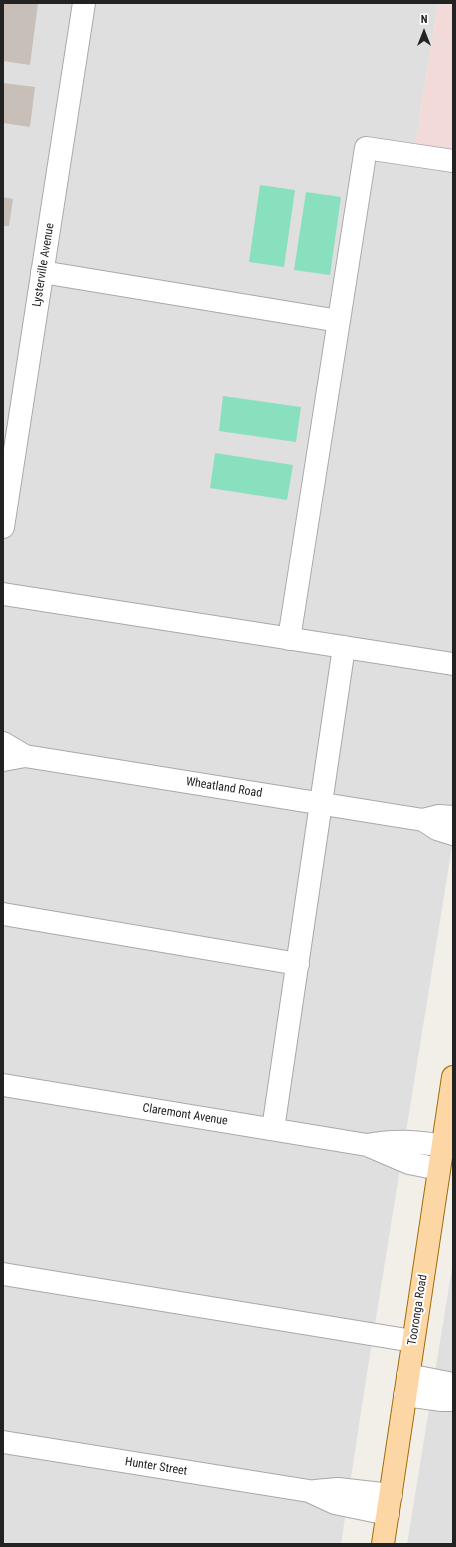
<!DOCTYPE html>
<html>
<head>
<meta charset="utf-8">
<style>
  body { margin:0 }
  #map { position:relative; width:456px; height:1547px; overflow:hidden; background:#f2efe9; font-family:"Roboto Condensed",sans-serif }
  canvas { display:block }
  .frame { position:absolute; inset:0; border:4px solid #222; pointer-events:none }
  .north { position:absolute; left:404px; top:12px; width:40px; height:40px; -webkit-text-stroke:3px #fff; paint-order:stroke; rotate:0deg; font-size:11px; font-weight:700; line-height:16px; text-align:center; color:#222 }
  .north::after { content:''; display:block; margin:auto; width:14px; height:18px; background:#222; clip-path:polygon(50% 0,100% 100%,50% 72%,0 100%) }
</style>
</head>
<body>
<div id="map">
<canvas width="456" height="1547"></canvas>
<div class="frame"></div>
<div class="north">N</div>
</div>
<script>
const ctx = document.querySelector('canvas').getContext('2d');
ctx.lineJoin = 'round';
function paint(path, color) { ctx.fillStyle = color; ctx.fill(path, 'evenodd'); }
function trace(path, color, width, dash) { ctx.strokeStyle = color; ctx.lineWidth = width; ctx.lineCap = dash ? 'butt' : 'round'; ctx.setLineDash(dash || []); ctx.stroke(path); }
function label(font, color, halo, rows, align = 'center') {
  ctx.font = font + ' "Roboto Condensed",sans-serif'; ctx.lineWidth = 4; ctx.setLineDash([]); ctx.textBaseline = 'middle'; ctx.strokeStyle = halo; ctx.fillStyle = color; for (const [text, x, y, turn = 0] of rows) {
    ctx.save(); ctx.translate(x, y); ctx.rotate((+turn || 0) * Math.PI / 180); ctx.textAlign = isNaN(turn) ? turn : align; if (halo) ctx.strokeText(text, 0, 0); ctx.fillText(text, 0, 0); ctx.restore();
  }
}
paint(new Path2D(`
  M3,3H438L414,151L453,157V840L362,1405L341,1544H3Z
  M453,1262V1544H407Z`), '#e0dfdf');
paint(new Path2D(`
  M438,3H453V157L414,151Z`), '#f2dad9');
paint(new Path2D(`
  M260,185L295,190L284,267L249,262Z
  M306,192L341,197L330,275L294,270Z
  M223,396L301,407L296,442L219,431Z
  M215,453L293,465L287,500L210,488Z`), '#88e0be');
paint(new Path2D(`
  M3,3H38L30,65L3,61Z
  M3,83L35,87L30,127L3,123Z
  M3,197L13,199L9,226H3Z`), '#c7bfb8');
const minor = new Path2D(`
  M42,272L339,321
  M3,527L84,3
  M3,594L453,664
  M289,639L366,148L453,161
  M3,743L25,756
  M3,760L25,756L423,820L439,816L453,817
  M423,820L437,829L453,834
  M3,914L298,964
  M3,1085L367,1145L409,1163L439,1169
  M273,1129L344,647
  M367,1145C395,1140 415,1141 443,1146
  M3,1274L413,1341
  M408,1375L453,1384
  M405,1395L442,1400H453
  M3,1442L309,1491L335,1503L388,1514
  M315,1491L338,1489L391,1495`);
const major = new Path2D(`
  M383,1544L453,1077`);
trace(minor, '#a9a9a9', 24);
trace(major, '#a06b00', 24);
trace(minor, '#fff', 22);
trace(major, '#fcd6a4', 22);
label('12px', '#222', '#fff', [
  ["Lysterville Avenue",44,265,-81],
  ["Wheatland Road",224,788,9],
  ["Claremont Avenue",185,1115,9],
  ["Tooronga Road",418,1310,-81],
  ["Hunter Street",156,1467,9]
]);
</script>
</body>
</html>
